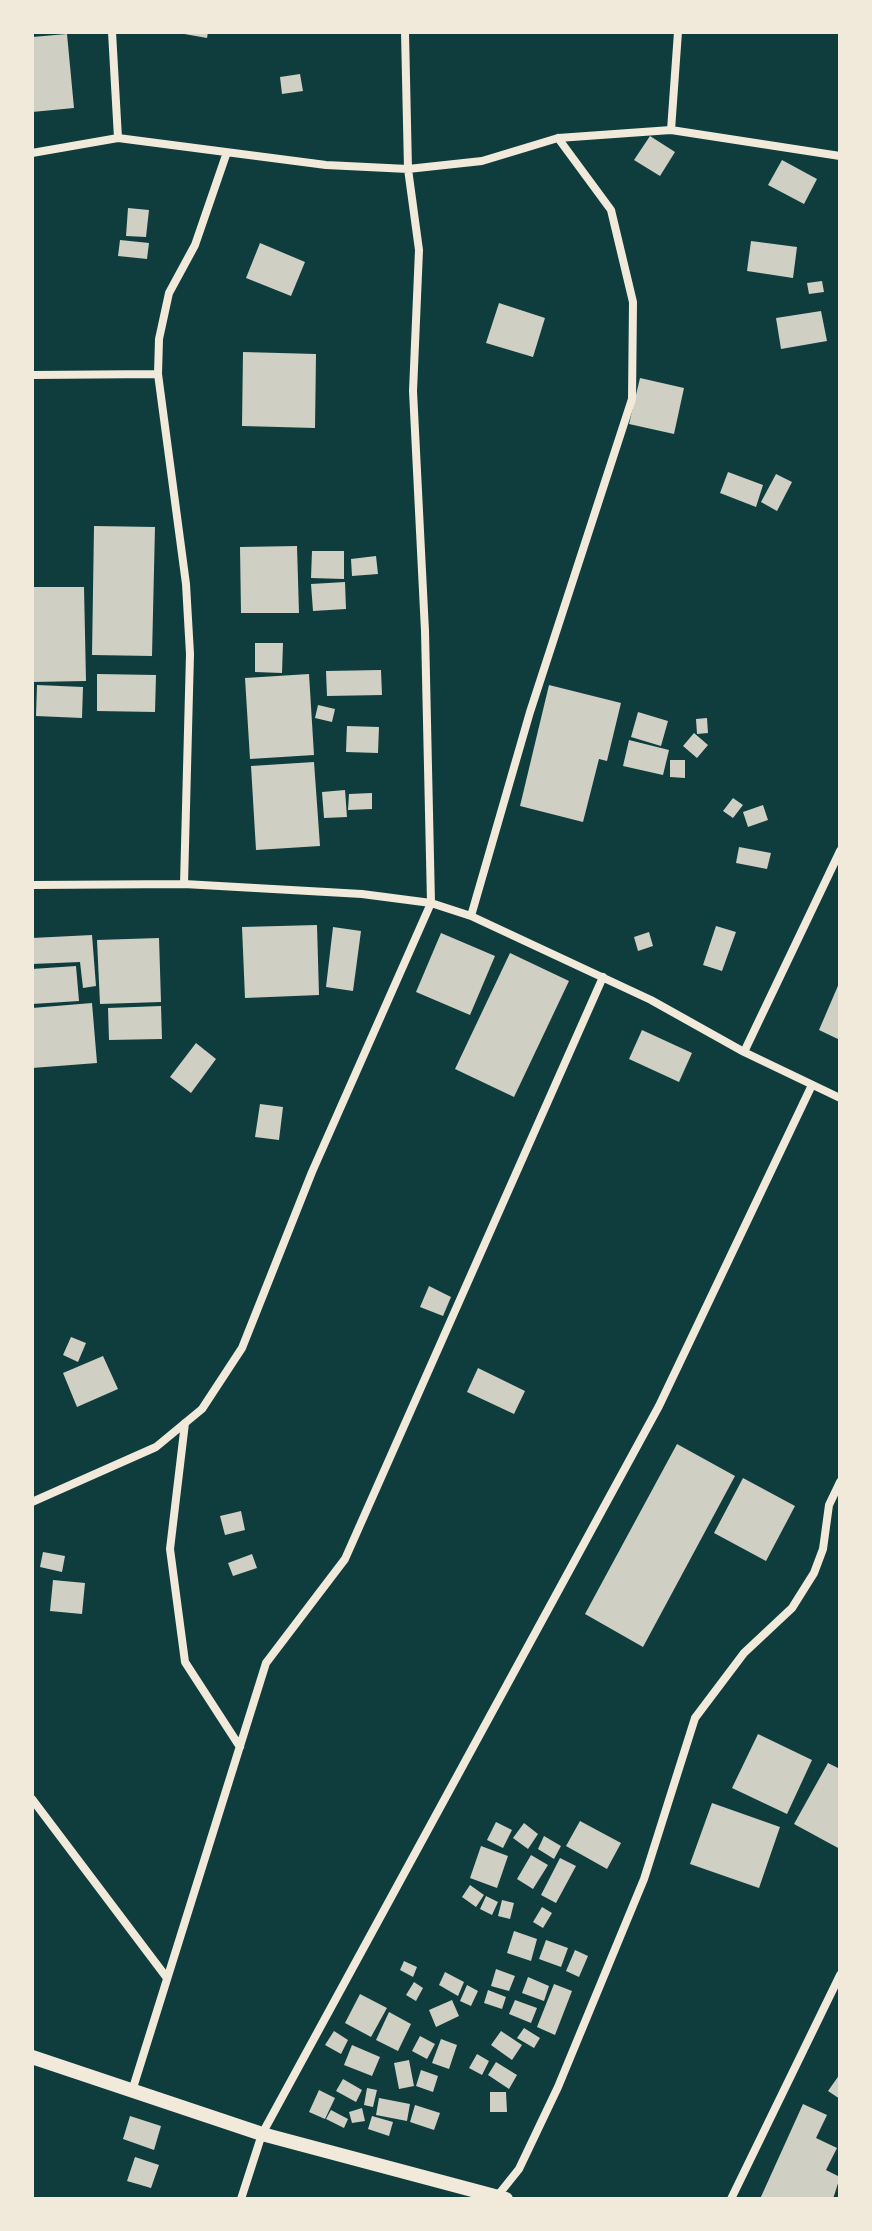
<!DOCTYPE html>
<html>
<head>
<meta charset="utf-8">
<style>
  body { margin:0 }
  #map { position:relative; width:872px; height:2231px; overflow:hidden; background:#0f3d3e; font-family:"Golos Text",sans-serif }
  canvas { display:block }
  .frame { position:absolute; inset:0; border:34px solid #f1e9da; pointer-events:none }
</style>
</head>
<body>
<div id="map">
<canvas width="872" height="2231"></canvas>
<div class="frame"></div>
</div>
<script>
const ctx = document.querySelector('canvas').getContext('2d');
ctx.lineJoin = 'round';
function paint(path, color) { ctx.fillStyle = color; ctx.fill(path, 'evenodd'); }
function trace(path, color, width, dash) { ctx.strokeStyle = color; ctx.lineWidth = width; ctx.lineCap = dash ? 'butt' : 'round'; ctx.setLineDash(dash || []); ctx.stroke(path); }
paint(new Path2D(`
  M173,32H208L207,38Z
  M67,34L74,108L32,112V37Z
  M300,74L303,91L282,94L280,77Z
  M650,136L675,152L660,176L634,160Z
  M782,160L817,179L804,204L768,185Z
  M128,208L149,210L146,237L126,236Z
  M120,240L149,243L147,259L118,256Z
  M751,241L797,247L793,278L747,271Z
  M260,243L305,262L291,296L246,278Z
  M822,281L824,292L809,294L807,283Z
  M499,303L545,318L533,357L486,343Z
  M821,311L827,341L781,349L776,318Z
  M243,352L316,354L315,428L242,426Z
  M640,378L684,388L674,434L629,424Z
  M728,472L763,485L756,507L720,493Z
  M776,474L792,482L777,511L761,502Z
  M94,526L155,527L152,656L92,655Z
  M297,546L299,613H241L240,547Z
  M312,551H344V579L311,578Z
  M376,556L378,574L352,576L351,559Z
  M345,582L346,609L313,611L311,584Z
  M32,587H84L86,681L32,682Z
  M255,643H283L282,673L255,672Z
  M381,670L382,695L327,696L326,671Z
  M97,674L156,675L155,712L97,711Z
  M309,674L314,755L250,759L245,678Z
  M37,685L83,687L82,718L36,716Z
  M549,685L621,703L607,761L599,759L583,822L520,806Z
  M318,705L335,709L332,722L315,718Z
  M638,712L668,721L661,746L631,737Z
  M707,718L708,733L697,734L696,719Z
  M347,726L379,727L378,753L346,752Z
  M694,733L708,745L697,758L683,746Z
  M629,740L669,750L663,775L623,766Z
  M670,760H685V778L670,777Z
  M314,762L320,846L256,850L251,766Z
  M345,790L347,817L324,818L322,792Z
  M372,793V809L348,810L349,794Z
  M733,798L743,805L733,818L723,811Z
  M763,805L768,820L748,827L743,812Z
  M739,847L771,853L767,869L736,863Z
  M317,925L319,995L245,998L242,927Z
  M716,926L736,932L722,971L703,965Z
  M333,927L361,931L353,991L326,987Z
  M649,932L653,946L638,951L634,937Z
  M441,933L495,956L470,1015L416,992Z
  M92,935L96,986L83,988L80,962L32,964V938Z
  M159,938L161,1002L100,1004L97,940Z
  M510,953L569,981L514,1097L455,1069Z
  M76,966L79,1001L32,1004V969Z
  M840,981V1040L819,1030Z
  M92,1003L97,1063L32,1068V1008Z
  M161,1006L162,1039L109,1040L108,1008Z
  M642,1030L692,1053L679,1082L629,1059Z
  M196,1043L216,1059L191,1093L170,1077Z
  M260,1104L283,1107L279,1140L255,1137Z
  M429,1286L451,1297L443,1316L420,1307Z
  M71,1337L86,1343L78,1362L63,1355Z
  M103,1356L118,1389L77,1407L63,1373Z
  M478,1368L525,1391L514,1414L467,1392Z
  M677,1444L735,1476L643,1647L585,1614Z
  M743,1478L795,1506L766,1561L714,1533Z
  M241,1511L245,1530L225,1535L220,1516Z
  M43,1552L65,1556L62,1572L40,1567Z
  M252,1554L257,1568L233,1576L228,1563Z
  M53,1580L85,1583L82,1614L50,1611Z
  M758,1734L812,1760L787,1814L732,1788Z
  M828,1763L840,1769V1849L794,1824Z
  M712,1803L780,1827L759,1888L690,1864Z
  M580,1821L621,1843L607,1869L566,1846Z
  M496,1822L512,1830L503,1848L487,1840Z
  M524,1823L538,1834L528,1849L513,1838Z
  M544,1836L561,1846L554,1859L538,1849Z
  M481,1846L508,1856L497,1888L470,1878Z
  M531,1855L548,1865L533,1889L517,1879Z
  M560,1858L576,1866L556,1903L541,1895Z
  M470,1885L484,1895L476,1907L462,1897Z
  M486,1896L498,1902L492,1915L480,1909Z
  M502,1900L514,1903L510,1919L498,1916Z
  M542,1907L552,1913L543,1928L533,1922Z
  M514,1931L537,1939L531,1961L507,1953Z
  M546,1940L568,1948L561,1967L539,1959Z
  M575,1950L588,1956L579,1977L566,1971Z
  M404,1961L417,1967L413,1977L400,1970Z
  M496,1969L515,1976L509,1991L491,1986Z
  M445,1972L464,1982L458,1996L439,1985Z
  M528,1977L549,1986L544,2001L522,1993Z
  M414,1982L423,1988L416,2001L406,1995Z
  M554,1984L572,1991L555,2035L537,2027Z
  M467,1985L478,1991L471,2006L460,2001Z
  M488,1990L506,1997L502,2009L484,2003Z
  M360,1994L387,2008L371,2037L345,2023Z
  M452,2000L459,2016L436,2027L429,2010Z
  M515,2000L537,2008L531,2023L509,2014Z
  M389,2012L411,2024L398,2051L376,2040Z
  M524,2028L540,2038L534,2048L517,2038Z
  M334,2031L348,2040L341,2054L325,2045Z
  M501,2031L522,2045L512,2060L491,2045Z
  M420,2036L435,2044L427,2059L412,2051Z
  M441,2039L457,2045L449,2069L432,2063Z
  M352,2045L380,2057L372,2076L344,2065Z
  M477,2054L489,2061L482,2075L469,2068Z
  M409,2060L414,2086L399,2089L394,2063Z
  M496,2062L517,2075L509,2089L488,2075Z
  M421,2070L438,2076L433,2092L416,2086Z
  M840,2074V2099L828,2091Z
  M343,2079L362,2090L356,2102L336,2091Z
  M367,2088L377,2090L373,2107L364,2105Z
  M319,2090L335,2098L325,2119L309,2112Z
  M490,2092H506L507,2112H490Z
  M379,2098L410,2104L407,2121L376,2115Z
  M803,2104L827,2115L816,2138L837,2148L826,2170L840,2177L833,2199H760Z
  M415,2105L440,2113L434,2130L410,2122Z
  M362,2108L365,2121L352,2123L349,2112Z
  M331,2110L348,2119L344,2128L326,2119Z
  M130,2116L161,2126L154,2150L123,2139Z
  M372,2116L393,2122L389,2136L368,2129Z
  M135,2157L159,2165L151,2188L127,2181Z`), '#cfcfc3');
trace(new Path2D(`
  M112,32L118,138
  M671,130L678,32
  M32,153L118,138L326,165L408,169L482,161L558,138L671,130L840,156
  M32,375L158,374
  M184,884L190,654L186,584L158,374L159,339L169,293L195,245L226,155
  M32,885L184,884L362,894L431,903L471,916L651,1000L744,1052L840,1098
  M471,916L530,712L632,399L633,302L611,210L558,138
  M744,1052L840,851
  M185,1423L170,1549L185,1662L240,1747
  M32,1502L156,1447L202,1409L242,1348L312,1172L431,903L425,631L413,391L419,250L408,169L405,32
  M32,1799L167,1978
  M132,2091L266,1663L345,1559L603,977
  M241,2199L262,2134L659,1406L812,1085
  M495,2199L519,2169L558,2087L644,1879L695,1718L744,1653L792,1608L814,1573L823,1549L829,1505L840,1482
  M731,2199L840,1975`), '#f1e9da', 8);
trace(new Path2D(`
  M32,2057L262,2134L506,2199`), '#f1e9da', 14);
</script>
</body>
</html>
